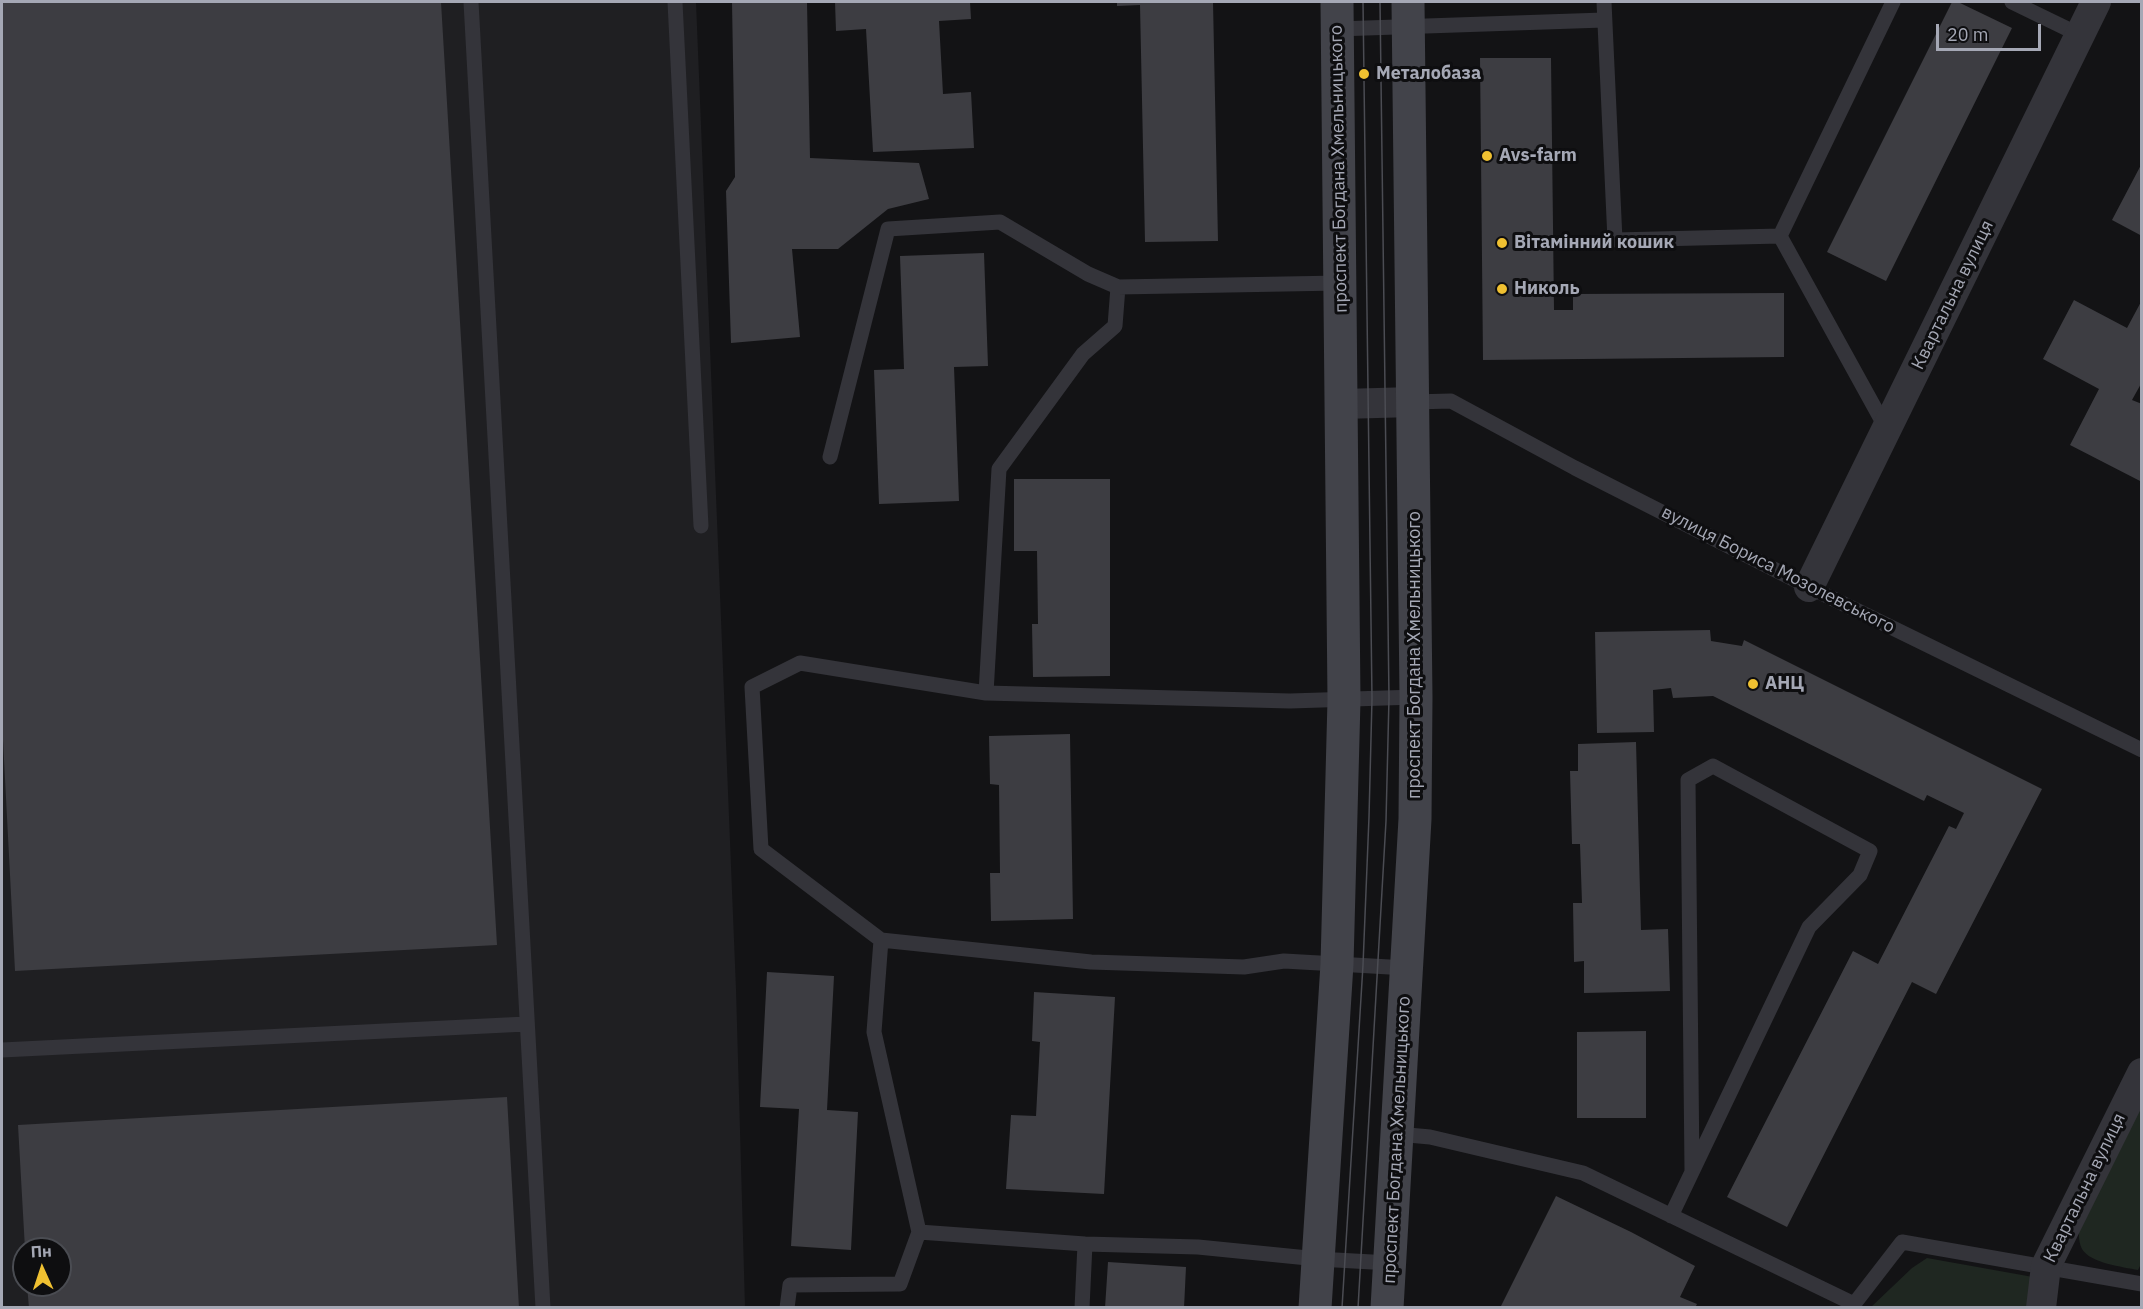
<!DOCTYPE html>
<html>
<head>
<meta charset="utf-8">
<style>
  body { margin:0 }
  #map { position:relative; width:2143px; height:1309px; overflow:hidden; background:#131315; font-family:"IBM Plex Sans",sans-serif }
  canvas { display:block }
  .frame { position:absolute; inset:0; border:3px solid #a5a8b5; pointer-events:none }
  .north { position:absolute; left:12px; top:1237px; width:60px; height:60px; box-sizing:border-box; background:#0e0e10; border:2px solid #4a4c52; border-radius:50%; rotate:357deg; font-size:16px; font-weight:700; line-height:24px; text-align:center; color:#a5a8b5 }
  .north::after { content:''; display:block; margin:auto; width:21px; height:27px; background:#efc031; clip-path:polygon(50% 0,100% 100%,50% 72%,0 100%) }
  .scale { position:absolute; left:1936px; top:24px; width:105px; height:27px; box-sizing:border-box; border:3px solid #a5a8b5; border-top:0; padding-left:8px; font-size:18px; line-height:21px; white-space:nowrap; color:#a5a8b5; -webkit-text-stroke:4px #0e0e10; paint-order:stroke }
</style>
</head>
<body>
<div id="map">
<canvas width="2143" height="1309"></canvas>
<div class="frame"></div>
<div class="north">Пн</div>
<div class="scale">20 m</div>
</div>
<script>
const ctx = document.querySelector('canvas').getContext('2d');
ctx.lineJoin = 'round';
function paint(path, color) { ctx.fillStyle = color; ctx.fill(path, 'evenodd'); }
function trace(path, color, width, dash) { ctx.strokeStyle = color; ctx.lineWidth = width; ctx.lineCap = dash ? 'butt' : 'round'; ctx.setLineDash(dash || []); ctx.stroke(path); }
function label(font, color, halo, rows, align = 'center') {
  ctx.font = font + ' "IBM Plex Sans",sans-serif'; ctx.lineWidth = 6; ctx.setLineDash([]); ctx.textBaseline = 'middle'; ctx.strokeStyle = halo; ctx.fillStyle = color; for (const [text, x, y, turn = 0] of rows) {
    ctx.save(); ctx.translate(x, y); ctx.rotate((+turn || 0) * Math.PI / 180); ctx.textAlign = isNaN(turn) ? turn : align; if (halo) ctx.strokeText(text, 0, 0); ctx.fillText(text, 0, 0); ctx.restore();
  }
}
paint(new Path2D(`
  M2,2H696L736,989L745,1307L2,1308ZM24,1249H60V1285H24Z`), '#1f1f22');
paint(new Path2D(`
  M2141,1105V1264L2138,1270C2123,1267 2090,1263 2082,1249C2078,1241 2079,1233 2079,1225Z
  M1927,1258L2033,1277L2029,1307L1870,1308L1912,1268Z`), '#1f2721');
paint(new Path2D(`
  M2,2H441L497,945L15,971L2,721Z
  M732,2H807L810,158L919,163L929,199L888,209L838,249H792L800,337L731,343L726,191L735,177Z
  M835,2H970L971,19L939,21L943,94L971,92L974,148L873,152L866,29L836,31Z
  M1117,2H1213L1218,241L1145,242L1140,5L1117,6Z
  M1952,2H1958L2012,28L1886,281L1827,252Z
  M1480,58H1551L1554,310H1573V294L1784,293V357L1483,360Z
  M2142,163V236L2112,220Z
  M984,253L988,366L954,367L959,501L879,504L874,370L904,369L900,256Z
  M2074,300L2127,328L2142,300V382L2132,400L2142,404V482L2070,445L2099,389L2043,359Z
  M1014,479H1110V676L1033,677L1032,624H1038L1037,551H1014Z
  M1710,630L1711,641L1742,646L1744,640L2042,789L1936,994L1912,982L1787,1227L1727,1197L1853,951L1878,964L1949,826L1956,829L1964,813L1927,795L1924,801L1713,696L1673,698L1671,688L1653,690L1654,732L1597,733L1595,632Z
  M1070,734L1073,919L991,921L990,873H1000L999,785L990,784L989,736Z
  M1636,742L1641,930L1668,929L1670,991L1584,993V961L1574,962L1573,903H1582L1580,844H1572L1570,771H1578V744Z
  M767,972L834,976L827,1110L858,1112L851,1250L791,1246L799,1109L760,1107Z
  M1034,992L1115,997L1104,1194L1006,1189L1011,1115L1036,1116L1040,1042L1032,1041Z
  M1646,1031V1118H1577V1032Z
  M507,1097L519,1308H29L27,1285H60V1249H25L18,1125Z
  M1556,1196L1631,1232L1695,1266L1680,1297L1697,1304L1695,1308H1500Z
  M1108,1262L1186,1267L1184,1308H1105Z`), '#3d3d42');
trace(new Path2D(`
  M471,2L543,1308
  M675,2L701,526
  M1604,2L1615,240L1780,236L1887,430
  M2012,2L2080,35
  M1337,29L1604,20
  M1780,236L1893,2
  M1413,402L1451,401L1575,468L1809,587L2142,750
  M830,457L888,229L1000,222L1088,274L1118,287L1340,283
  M986,693L999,469L1083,354L1115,326L1118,287
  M881,940L874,1032L919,1232L1085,1244L1198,1247L1318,1259L1390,1263
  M1407,968L1284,961L1244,967L1091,962L881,940L761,849L752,687L800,663L986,693L1290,701L1416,697
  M2,1050L526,1024
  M1397,1134L1430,1137L1583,1173L1854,1304
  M1671,1216L1809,927L1860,875L1870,851L1713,766L1688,780L1692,1171
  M787,1308L790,1285L900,1284L919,1232
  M1082,1308L1085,1244
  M1851,1308L1902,1242L2142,1284`), '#34343a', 15);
trace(new Path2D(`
  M1342,404L1413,402
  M1809,587L2096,2
  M2041,1308L2046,1266L2142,1073`), '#34343a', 30);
trace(new Path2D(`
  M1315,1308L1337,964L1344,700L1337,2
  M1387,1308L1415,819L1416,697L1408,2`), '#42434a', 33);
trace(new Path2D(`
  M1342,1308L1363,965L1369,817L1372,699L1363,2
  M1358,1308L1386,821L1389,698L1380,2`), '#4b4c53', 1.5);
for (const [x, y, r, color] of [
  [1364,74,6,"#efc031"],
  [1487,156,6,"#efc031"],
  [1502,243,6,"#efc031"],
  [1502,289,6,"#efc031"],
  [1753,684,6,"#efc031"]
]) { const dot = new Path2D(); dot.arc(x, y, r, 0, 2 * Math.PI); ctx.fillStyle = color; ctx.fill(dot); trace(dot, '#0e0e10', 2); }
label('bold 18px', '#a5a8b5', '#0e0e10', [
  ["Металобаза",1376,74],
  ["Avs-farm",1499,156],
  ["Вітамінний кошик",1514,243],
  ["Николь",1514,289],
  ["АНЦ",1765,684]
], 'left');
label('18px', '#a5a8b5', '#0e0e10', [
  ["проспект Богдана Хмельницького",1339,169,-91],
  ["Квартальна вулиця",1953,295,-64],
  ["вулиця Бориса Мозолевського",1778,570,27],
  ["проспект Богдана Хмельницького",1415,655,-90],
  ["проспект Богдана Хмельницького",1397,1140,-87],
  ["Квартальна вулиця",2085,1188,-64]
]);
</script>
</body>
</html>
